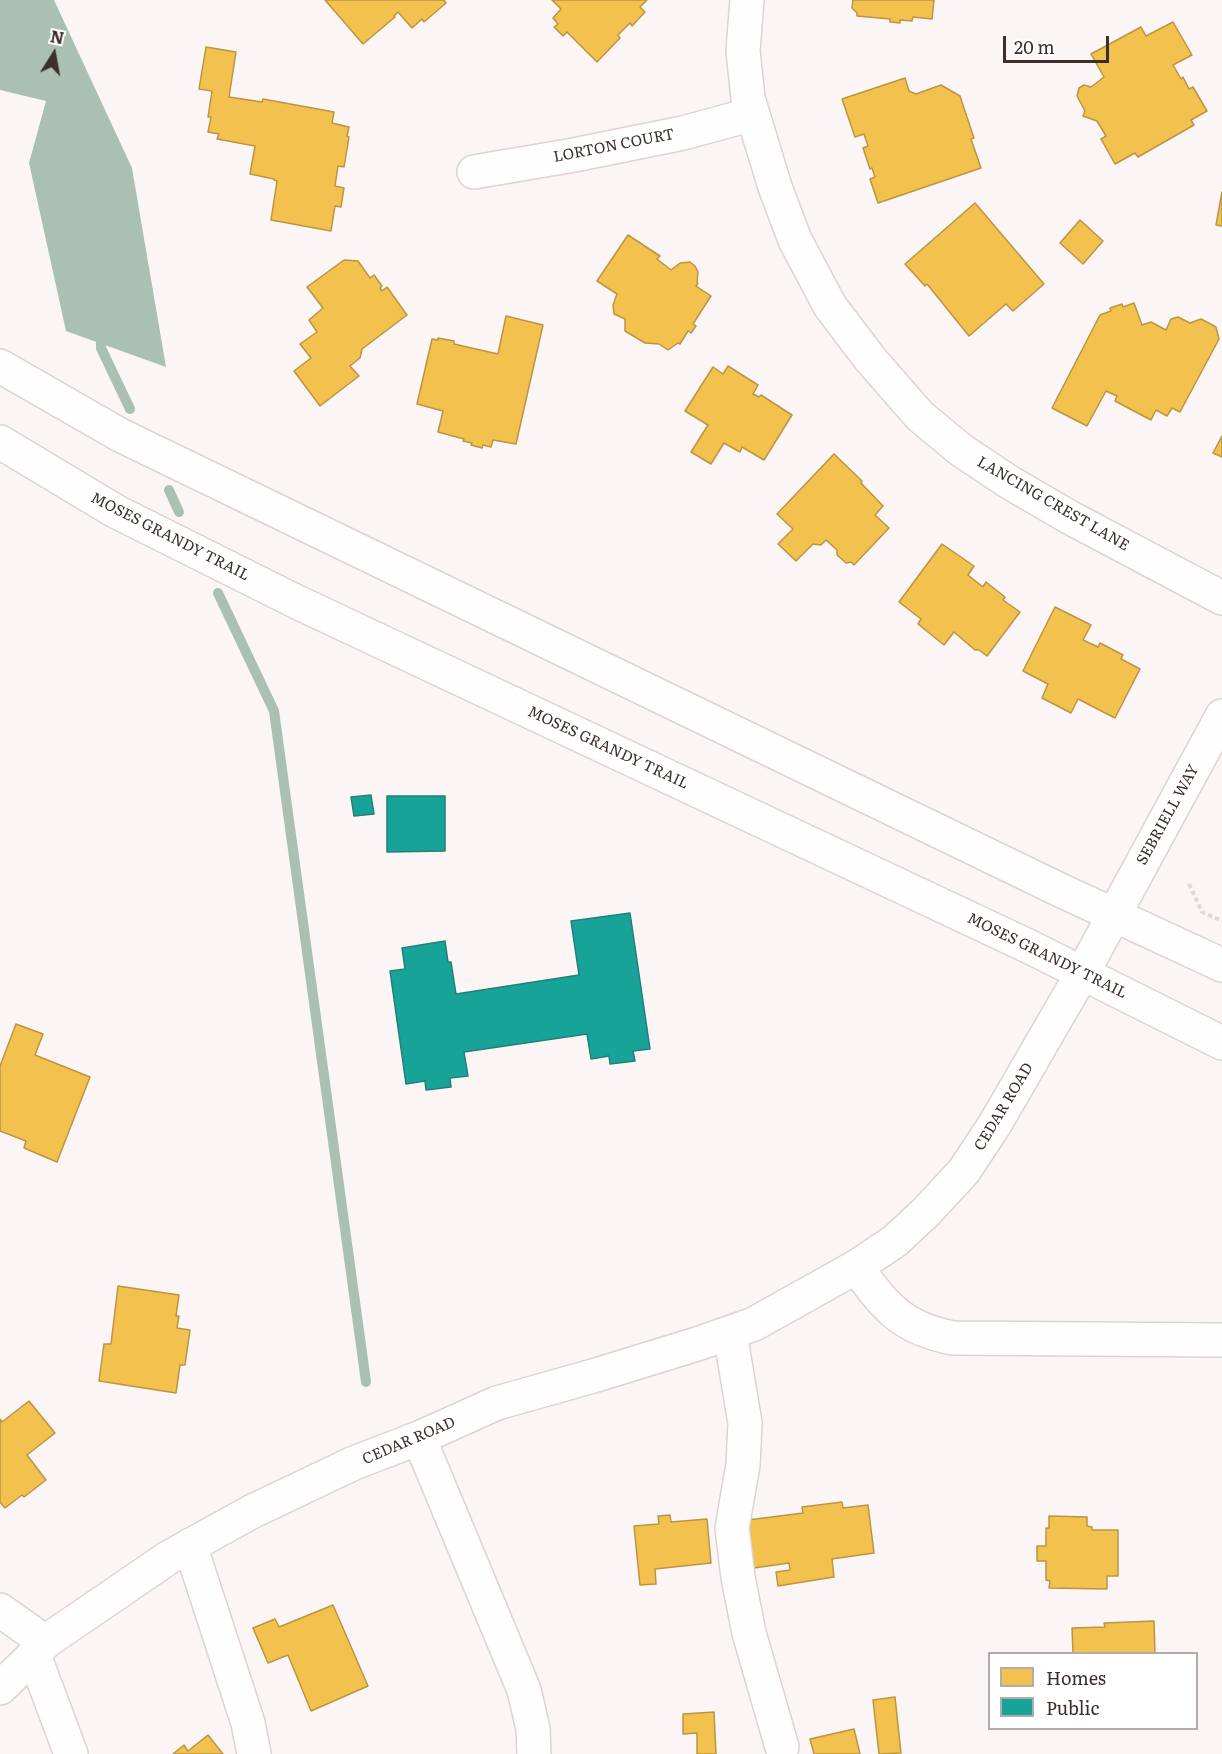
<!DOCTYPE html>
<html>
<head>
<meta charset="utf-8">
<style>
  body { margin:0 }
  #map { position:relative; width:1222px; height:1754px; overflow:hidden; background:#fbf6f5; font-family:Literata,serif }
  canvas { display:block }
  .legend { position:absolute; left:988px; top:1652px; width:210px; height:78px; box-sizing:border-box; background:#fff; border:2px solid #b1abaa; margin:0; padding:8px 10px; list-style:none; font-size:18px; color:#3c2e2b }
  .legend li { display:flex; align-items:center; gap:12px; height:30px }
  .legend b { width:30px; border:2px solid #b1abaa }
  .north { position:absolute; left:24px; top:24px; width:60px; height:60px; -webkit-text-stroke:4px #fff; paint-order:stroke; rotate:11deg; font-size:16px; font-weight:700; line-height:24px; text-align:center; color:#3c2e2b }
  .north::after { content:''; display:block; margin:auto; width:21px; height:27px; background:#3c2e2b; clip-path:polygon(50% 0,100% 100%,50% 72%,0 100%) }
  .scale { position:absolute; left:1003px; top:36px; width:106px; height:27px; box-sizing:border-box; border:3px solid #3c2e2b; border-top:0; padding-left:8px; font-size:18px; line-height:21px; white-space:nowrap; color:#3c2e2b; -webkit-text-stroke:4px #fff; paint-order:stroke }
</style>
</head>
<body>
<div id="map">
<canvas width="1222" height="1754"></canvas>
<ul class="legend">
<li><b style="height:16px;background:#f2c14e"></b>Homes</li>
<li><b style="height:16px;background:#17a398"></b>Public</li>
</ul>
<div class="north">N</div>
<div class="scale">20 m</div>
</div>
<script>
const ctx = document.querySelector('canvas').getContext('2d');
ctx.lineJoin = 'round';
function paint(path, color) { ctx.fillStyle = color; ctx.fill(path, 'evenodd'); }
function trace(path, color, width, dash) { ctx.strokeStyle = color; ctx.lineWidth = width; ctx.lineCap = dash ? 'butt' : 'round'; ctx.setLineDash(dash || []); ctx.stroke(path); }
function label(font, color, halo, rows, align = 'center') {
  ctx.font = font + ' Literata,serif'; ctx.lineWidth = 6; ctx.setLineDash([]); ctx.textBaseline = 'middle'; ctx.strokeStyle = halo; ctx.fillStyle = color; for (const [text, x, y, turn = 0] of rows) {
    ctx.save(); ctx.translate(x, y); ctx.rotate((+turn || 0) * Math.PI / 180); ctx.textAlign = isNaN(turn) ? turn : align; if (halo) ctx.strokeText(text, 0, 0); ctx.fillText(text, 0, 0); ctx.restore();
  }
}
paint(new Path2D(`
  M0,0H54L132,168L166,367L66,331L29,163L46,101L0,90Z`), '#a9c0b2');
const homes = new Path2D(`
  M325,0H444L446,3L424,22L422,19L412,28L398,12L394,16L395,17L363,44Z
  M552,0H647L640,7L645,12L632,26L630,23L618,35L620,38L597,62L567,32L563,36L554,27L558,24L553,18L561,9Z
  M853,0H934L932,19L913,17L912,21L900,20V23L890,22V19L857,16V13L852,8Z
  M1173,22L1192,55L1173,65L1181,79L1183,77L1189,89L1193,87L1207,111L1191,120L1194,125L1138,157L1135,153L1115,164L1101,139L1106,136L1097,121L1083,116L1085,111L1077,96L1079,88L1084,85L1091,87L1104,77L1091,54L1141,27L1146,36Z
  M206,47L236,52L229,97L262,102L263,99L334,112L332,123L349,127L347,136L349,137L344,167L338,166L335,186L344,188L341,207L335,206L331,231L271,220L277,181L274,180V179L250,174L255,146L217,139L219,134L208,132L211,117H208L212,91L199,89Z
  M905,78L909,91L916,94L941,85L960,96L974,138L971,139L981,168L878,203L870,179L875,177L872,168L870,169L863,148L868,146L864,134L855,137L842,99Z
  M1222,192V226L1216,225Z
  M975,203L1044,284L1013,311L1006,304L969,336L927,284L925,286L905,264Z
  M1080,220L1103,241L1083,264L1060,243Z
  M628,235L660,256L657,259L671,270L680,263L690,262L695,266L698,272L697,282L698,283L696,286L711,296L693,324L696,326L691,333L688,331L680,344L678,343L668,350L659,344L645,343L625,331V319L614,314L613,305L617,294L597,281Z
  M344,260L358,261L370,278L374,275L382,286L380,288L382,291L387,287L407,315L362,349L360,358L350,366L359,376L320,406L294,371L311,358L300,344L317,332L309,320L323,308L307,287Z
  M1134,303L1142,325L1151,322L1166,330L1171,319L1178,317L1190,323L1201,319L1216,327L1219,339L1180,412L1172,408L1167,416L1156,410L1151,420L1115,401L1117,396L1106,391L1087,426L1052,408L1100,315L1111,311L1110,308L1122,304L1123,307Z
  M506,316L543,325L516,444L493,440L491,447L483,445L482,448L471,445L472,443L463,441L464,439L438,432L443,411L417,404L432,339L438,340V338L454,341V344L498,354Z
  M728,366L758,385L753,394L759,397L761,395L792,415L764,460L742,447L740,452L724,443L711,464L691,452L708,425L685,411L713,367L723,374Z
  M1222,436V457L1213,453Z
  M834,454L862,481L861,483L883,506L875,515L889,528L854,565L851,562L846,563L837,555V550L826,540L821,545L813,544L796,561L778,544L793,529L777,514Z
  M942,544L974,566L968,575L983,587L986,582L1005,597L1003,600L1020,612L987,656L979,650H975L954,632L944,645L918,624L921,619L899,602Z
  M1055,607L1091,625L1083,640L1098,647L1100,643L1123,655L1121,659L1140,669L1115,718L1078,699L1071,713L1042,698L1048,684L1023,671Z
  M16,1024L43,1034L35,1055L90,1077L57,1162L24,1148L26,1141L0,1131V1066Z
  M118,1286L179,1295L176,1316H179L177,1328L190,1330L185,1365H180L176,1393L99,1381L104,1344H111Z
  M29,1401L55,1433L27,1455L46,1480L24,1497L22,1495L5,1508L0,1502V1419L2,1422Z
  M842,1502L843,1508L868,1505L874,1553L832,1559L834,1577L778,1586L776,1572L790,1570L789,1563L747,1569L740,1521L803,1513L802,1507Z
  M670,1515L671,1522L707,1519L711,1563L655,1569L656,1584L640,1585L634,1526L659,1524L658,1516Z
  M1049,1516L1087,1517V1526L1092,1527V1530H1118V1576H1107V1589L1049,1588L1050,1581L1046,1580V1561H1037V1546H1046V1528H1049Z
  M333,1605L368,1686L311,1711L288,1655L268,1663L253,1628L275,1619L279,1627Z
  M1154,1621L1155,1654H1073L1072,1628L1105,1627L1104,1623Z
  M895,1697L901,1753L879,1754L873,1700Z
  M714,1712L716,1754H697V1733L683,1734V1714Z
  M854,1729L860,1754H814L810,1739Z
  M208,1735L223,1754H173L184,1745L188,1751Z`);
paint(homes, '#f2c14e');
trace(homes, '#bb9544', 1.5);
const public = new Path2D(`
  M371,795L374,814L354,816L351,797Z
  M387,796H445V851L387,852Z
  M630,913L650,1049L633,1051L635,1061L610,1064L609,1056L591,1059L587,1034L464,1052L468,1076L450,1078L451,1087L426,1090L425,1081L406,1084L390,971L405,969L402,948L445,941L448,962H451L456,994L579,975L571,921Z`);
paint(public, '#17a398');
trace(public, '#228077', 1.5);
trace(new Path2D(`
  M101,330V348L130,409
  M169,490L179,512
  M218,593L274,711L366,1382`), '#a9c0b2', 10);
const minor = new Path2D(`
  M747,0L743,51L748,98L775,187L795,240L830,306L871,360L920,416L961,450L1009,482L1069,517L1222,598
  M474,172L574,155L683,133L753,114
  M856,1267C886,1307 901,1328 953,1338L1222,1340
  M730,1333L745,1423L743,1465L732,1528L738,1577L749,1633L782,1747
  M419,1438L524,1690L533,1729L534,1754
  M190,1545L248,1723L254,1754
  M0,1610L45,1642
  M34,1655L71,1754
  M0,1688L34,1655L45,1642L168,1558L251,1512L354,1463L419,1438L497,1403L593,1376L697,1344L754,1324L856,1267L895,1241L927,1211L964,1171L995,1124L1083,972L1222,716`);
const major = new Path2D(`
  M0,366L120,435L1060,890L1222,965
  M0,442L115,511L297,602L1030,947L1222,1043`);
trace(minor, '#ded3d1', 36);
trace(major, '#ded3d1', 36);
trace(new Path2D(`
  M1189,884L1202,912L1222,921`), '#dcdada', 4, [4.5, 3]);
trace(minor, '#fefefe', 33);
trace(major, '#fefefe', 33);
label('15px', '#3c2e2b', '#fff', [
  ["LORTON COURT",614,146,-11],
  ["LANCING CREST LANE",1053,504,30],
  ["MOSES GRANDY TRAIL",170,537,27],
  ["MOSES GRANDY TRAIL",608,748,25],
  ["SEBRIELL WAY",1168,815,-61],
  ["MOSES GRANDY TRAIL",1047,956,26],
  ["CEDAR ROAD",1004,1107,-59],
  ["CEDAR ROAD",409,1441,-23]
]);
</script>
</body>
</html>
